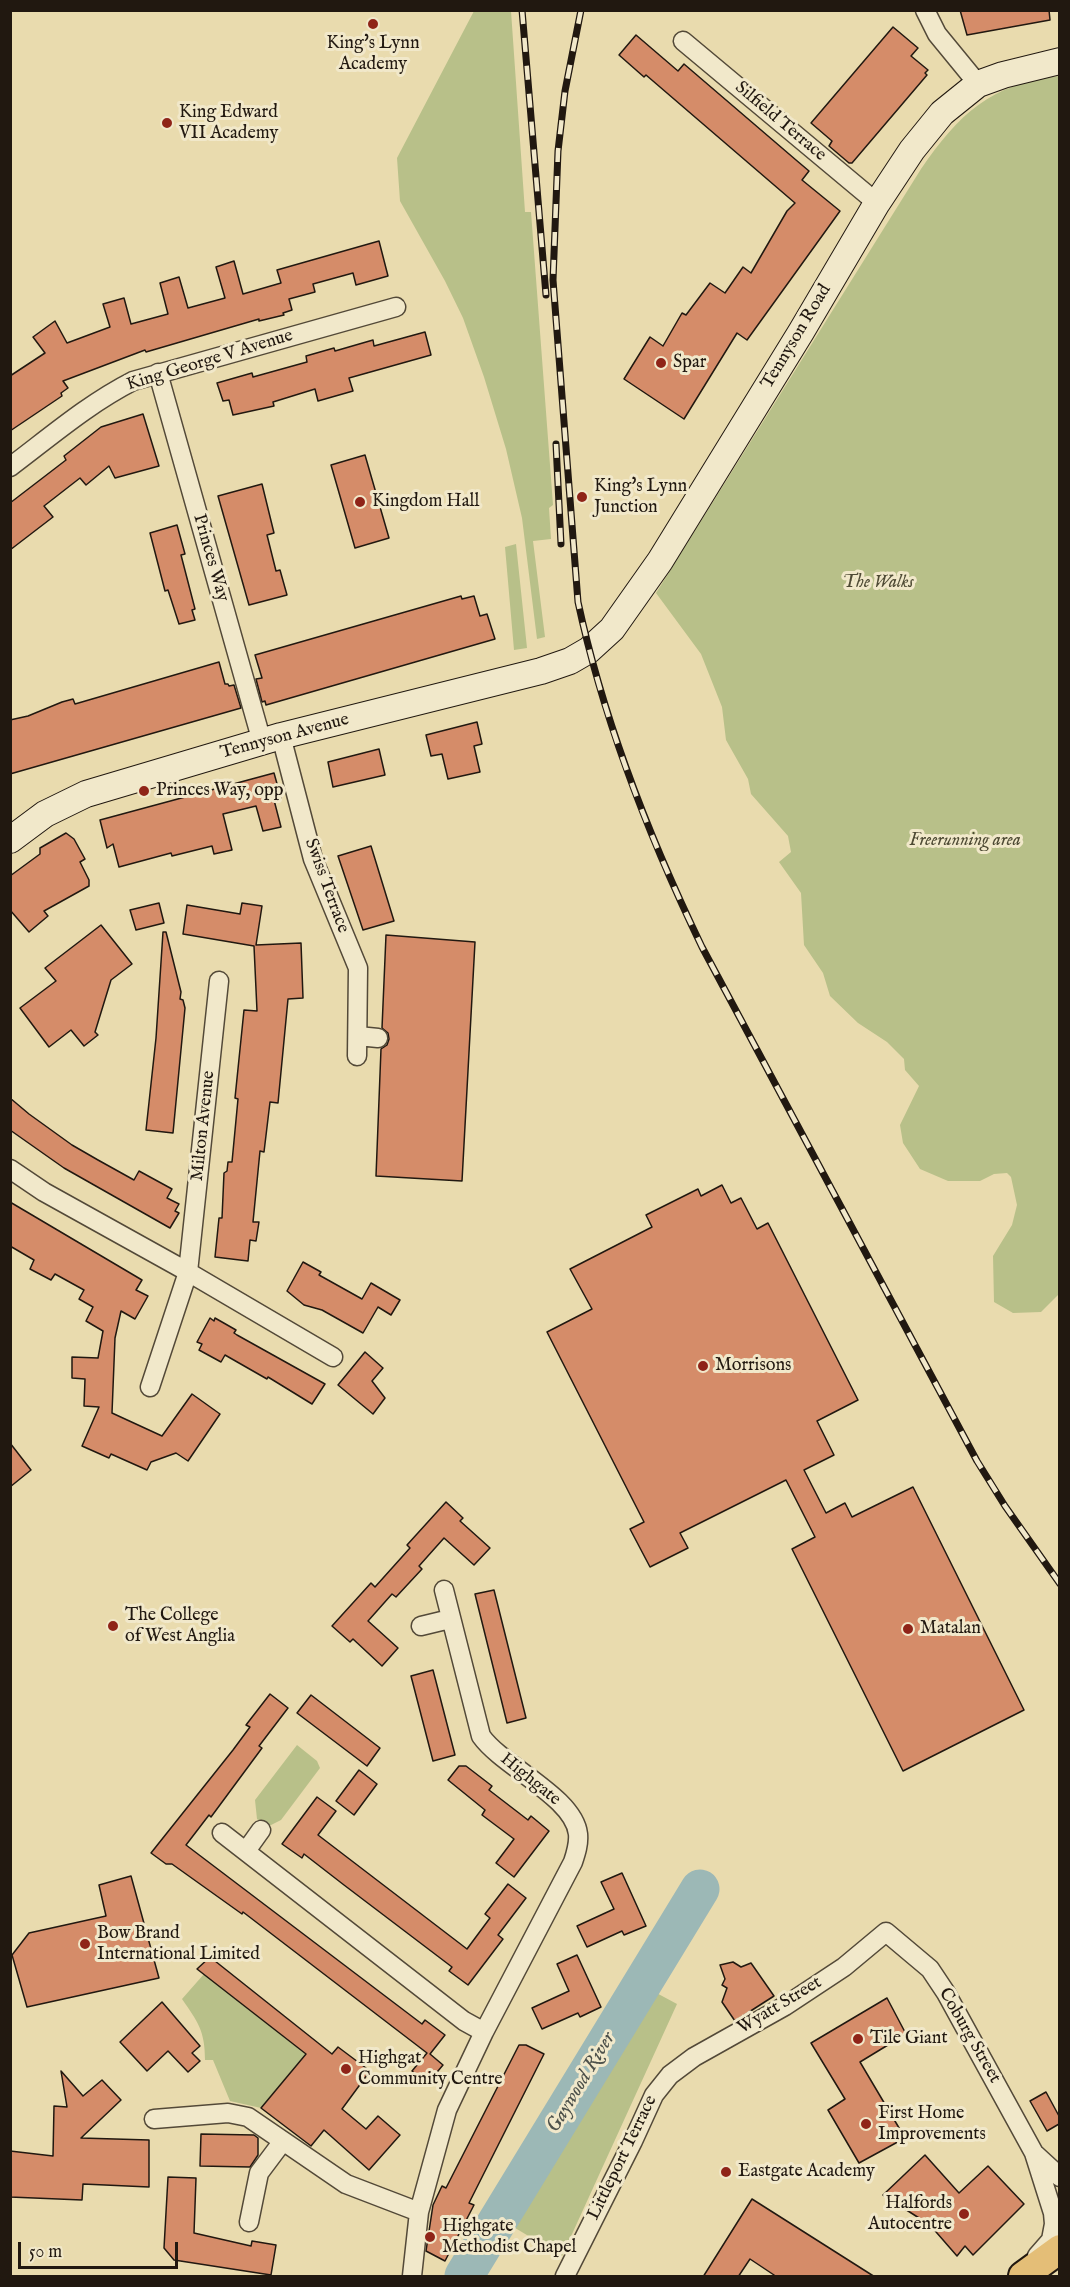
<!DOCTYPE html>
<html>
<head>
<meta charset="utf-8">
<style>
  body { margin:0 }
  #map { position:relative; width:1070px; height:2287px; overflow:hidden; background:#e9dbae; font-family:"IM FELL English",serif }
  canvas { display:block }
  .frame { position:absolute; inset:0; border:12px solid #211810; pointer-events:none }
  .scale { position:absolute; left:18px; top:2242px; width:160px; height:27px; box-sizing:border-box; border:3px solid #211810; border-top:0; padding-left:8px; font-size:18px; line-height:21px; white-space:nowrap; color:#211810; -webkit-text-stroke:4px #f1e8ca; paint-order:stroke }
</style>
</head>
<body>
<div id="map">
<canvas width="1070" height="2287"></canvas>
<div class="frame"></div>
<div class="scale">50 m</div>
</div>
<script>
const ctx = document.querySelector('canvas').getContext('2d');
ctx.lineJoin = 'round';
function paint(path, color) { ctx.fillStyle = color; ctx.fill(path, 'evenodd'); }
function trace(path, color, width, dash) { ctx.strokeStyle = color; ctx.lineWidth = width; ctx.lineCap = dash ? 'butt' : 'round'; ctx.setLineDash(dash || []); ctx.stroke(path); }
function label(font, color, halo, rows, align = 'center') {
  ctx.font = font + ' "IM FELL English",serif'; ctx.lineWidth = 6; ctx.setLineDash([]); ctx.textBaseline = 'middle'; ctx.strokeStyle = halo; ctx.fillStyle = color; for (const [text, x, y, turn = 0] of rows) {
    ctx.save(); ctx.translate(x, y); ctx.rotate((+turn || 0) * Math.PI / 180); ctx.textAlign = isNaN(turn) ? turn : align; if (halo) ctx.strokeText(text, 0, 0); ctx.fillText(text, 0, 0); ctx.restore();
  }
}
paint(new Path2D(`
  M474,11H511L525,212H531L553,505L549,508L551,539L533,541L545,637L537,639L522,518L506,449L484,377L463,318L445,281L400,201L397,158Z
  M1059,76L1060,1293L1041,1312L1013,1313L994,1302L993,1256L1012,1225L1017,1205L1011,1177L1007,1173L994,1174L980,1181H948L920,1169L903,1143L900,1125L919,1086L905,1070L904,1059L887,1042L858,1023L830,996L823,973L804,945L801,893L779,862L791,852L788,836L751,794L748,779L726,740L722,707L701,654L656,593L921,169C959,114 990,84 1059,76Z
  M516,544L527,648L514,650L505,547Z
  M297,1745L317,1761L320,1768L281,1820L267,1827L257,1819L255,1800Z
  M204,1974L305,2054L261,2108L230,2101L213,2060H205C205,2031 198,2022 182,1999Z
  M636,1982L677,2004L562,2256L490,2213L582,2077Z`), '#b8c089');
trace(new Path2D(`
  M464,2276L700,1889`), '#9cb8b6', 39);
const building = new Path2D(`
  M960,10H1049L1050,20L967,35Z
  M893,27L918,48L911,56L928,70L925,73L927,75L852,163H849L829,146L832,141L811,123Z
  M636,35L678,71L684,64L796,160L809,171L802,180L840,211L747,340L737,333L684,419L624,379L650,337L663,346L682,313L686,315L710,283L725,293L743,267L751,273L787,211L795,203L646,75L644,77L619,55Z
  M379,241L388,276L356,285L353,273L313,284L315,292L289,299L292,310L283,313L284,315L259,321V319L146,352L145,350L63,381L68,388L61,393L62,396L10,431V376L45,353L33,337L55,321L67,343L110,327L103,304L124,298L131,324L168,314L160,283L179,277L188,308L225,298L216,267L234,261L243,294L281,283L277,270Z
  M425,332L431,355L349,378L353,391L318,401L315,389L273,402L274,406L233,415L229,400L223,401L217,383L252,373L253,377L307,362L306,356L334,348L335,351L373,340L374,346Z
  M143,414L159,466L115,478L109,466L86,485L80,478L44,506L53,517L10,550V503L66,460L64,456L101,427Z
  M365,455L389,538L355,548L331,465Z
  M262,484L274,533L267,535L276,571L280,570L287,595L249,605L218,496Z
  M177,525L185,554L181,555L195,609L192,610L195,620L179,624L168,590L165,591L150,533Z
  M461,596L462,599L474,596L480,616L487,614L495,639L266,705L265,701L262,702L256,679L262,678L255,655Z
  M219,662L225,684H228L229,686L234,685L241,708L10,774V720L28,716L62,702L73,699L75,704Z
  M477,722L482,744L474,746L480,772L448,779L442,754L431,756L426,735Z
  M379,749L385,775L333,787L328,762Z
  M274,773L281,798L274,800L281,827L263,831L256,806L223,814L232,850L214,854L212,846L172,856L171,853L119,867L113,844L107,848L100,820Z
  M66,833L74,839L85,859L80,862L89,880V886L44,911L48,916L29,932L10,910V876L40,854V848Z
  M371,846L394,921L363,930L338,856Z
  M159,903L164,923L136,930L130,910Z
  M242,903L262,906L256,945L301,943L303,998L288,999L278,1103L270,1102L264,1152L260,1151L253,1222H259L256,1241L250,1240L248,1261L215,1257L219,1218H222L224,1173L227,1171L228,1162H232L238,1099L235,1098L244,1010L257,1011L254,946L183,934L187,905L240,914Z
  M101,925L132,964L111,980L95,1032L98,1035L84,1046L71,1030L49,1047L20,1008L56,981L45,968Z
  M163,932H166L181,992L180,999L183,1000L185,1008L173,1133L146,1130L156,1038Z
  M386,935L475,942L462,1181L376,1176L381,1049L387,1045L389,1039L388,1033L382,1028Z
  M10,1098L29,1114L72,1145L98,1160L134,1180L139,1171L172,1189L167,1198L179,1204L175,1211L179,1213L170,1228L64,1168L10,1130Z
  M722,1185L731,1203L741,1198L757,1229L768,1223L858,1400L817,1421L834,1455L804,1470L826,1513L845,1503L852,1517L913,1487L1024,1710L903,1771L792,1549L815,1537L786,1480L680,1533L688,1548L650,1567L630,1529L644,1522L547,1332L592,1309L570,1269L652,1227L646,1215L698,1189L701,1196Z
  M10,1202L142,1280L136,1290L148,1296L135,1319L121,1311L115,1338L112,1413L162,1436L192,1394L220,1414L188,1461L176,1453L151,1462L147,1470L111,1454L109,1458L82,1446L99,1407L84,1406L85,1379L72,1378V1357L98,1358L103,1331L86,1321L93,1307L79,1299L84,1290L55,1274L51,1280L30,1269L34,1260L10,1246Z
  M303,1262L321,1272L319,1275L362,1299L371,1283L400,1300L391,1315L378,1307L363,1333L322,1310L304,1305L287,1291Z
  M210,1318L214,1321L215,1318L236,1330L234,1333L237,1335L325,1384L312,1404L268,1377L267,1379L225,1355L221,1362L199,1350L202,1344L197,1342Z
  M365,1352L383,1368L372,1381L385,1398L373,1414L338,1385Z
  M10,1443L31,1470L10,1487Z
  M446,1502L463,1518L460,1521L490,1548L474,1565L444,1538L419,1566L422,1569L396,1597L392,1594L368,1621L398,1648L382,1666L353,1639L350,1642L332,1626L371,1583L375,1587L410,1548L407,1545Z
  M494,1590L526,1718L507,1723L475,1594Z
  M433,1670L455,1755L433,1761L411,1676Z
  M270,1694L288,1708L259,1746L262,1748L211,1817L209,1815L186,1845L422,2024L425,2020L445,2035L430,2054L443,2065L427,2084L412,2071L427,2053L243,1912L242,1914L172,1864H166L151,1853L233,1750L250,1727L246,1725Z
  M311,1695L380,1748L367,1766L297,1713Z
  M459,1766H466L492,1786L489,1790L528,1820L531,1816L549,1831L514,1877L496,1863L514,1839L482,1815L485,1810L448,1780Z
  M359,1770L377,1784L354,1815L336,1801Z
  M317,1797L336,1811L318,1835L467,1949L490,1918L485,1914L508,1884L526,1898L498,1935L503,1939L468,1985L449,1971L452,1967L344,1885L304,1854L302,1858L282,1844Z
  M622,1873L646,1926L624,1935L622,1931L587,1947L577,1926L614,1909L601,1882Z
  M131,1876L159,1978L27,2007L12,1955L29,1933L106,1916L99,1885Z
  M577,1955L601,2007L580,2017L578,2013L542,2029L532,2008L569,1991L557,1964Z
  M210,1957L332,2054L338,2047L370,2071L342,2109L366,2129L378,2116L400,2135L369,2170L324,2130L311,2146L261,2108L306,2054L197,1969Z
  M733,1962L741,1967L751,1963L774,1996L735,2021L722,2002L727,1988L722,1985L725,1979L720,1965Z
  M887,1998L906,2034L860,2062L905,2138L859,2163L828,2110L845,2099L811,2043Z
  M162,2002L200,2046L192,2053L200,2061L188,2072L168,2051L147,2071L120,2042Z
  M519,2045H526L544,2054L469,2203L474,2205L445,2261L426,2251L433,2205L442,2186L446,2188Z
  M61,2071L83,2096L102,2080L121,2100L81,2138L149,2140V2187L83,2184L82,2200L10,2197V2151L53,2156L54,2106L67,2107Z
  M1046,2092L1059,2116V2124L1047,2131L1030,2101Z
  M201,2134L254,2135L258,2138V2155L250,2167L200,2166Z
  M925,2155L959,2193L988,2166L1024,2204L973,2255L965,2246L957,2256L930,2225L883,2195Z
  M168,2177L196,2178L194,2233L251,2246L252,2241L276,2245L271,2275L174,2260L164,2248Z
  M752,2199L875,2277H777L750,2259L738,2277H703Z`);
paint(building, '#d58c69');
trace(building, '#211810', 1.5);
const street = new Path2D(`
  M925,10L937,34L978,84
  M683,41L877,203
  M158,373L262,742
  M10,467C50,437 88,404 133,381L396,307
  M281,736L313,859L358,968L357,1056
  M358,1036L378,1038
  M10,1169L44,1192L188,1272L333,1357
  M150,1387L188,1272L219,981
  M421,1626L450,1619
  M222,1833L464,2021L484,2032
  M246,1851L261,1830
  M154,2119L228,2113L248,2117L346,2184L419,2212
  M1036,2155L1060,2177
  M249,2222L259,2173L283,2141
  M412,2276L419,2212L447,2110L484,2032L573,1862C576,1853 579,1844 578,1834C574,1797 503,1767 481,1736L444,1590
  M565,2276L633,2141L654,2095L670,2075L694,2057L785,2006L844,1967L886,1932L930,1969L946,1993L1034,2153L1053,2213L1054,2224L1051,2240L1037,2256`);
const secondary = new Path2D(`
  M10,840L45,814L86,794L281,736L541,671L570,661L589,650L612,629L660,561L801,332L877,203L912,150L942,113L978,84L1003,75L1060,61`);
const primary = new Path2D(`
  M1023,2276L1060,2249`);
trace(street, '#534938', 21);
trace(secondary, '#211810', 28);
trace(primary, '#211810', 32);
trace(street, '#f1e8ca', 18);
trace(secondary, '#f1e8ca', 26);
trace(primary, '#e4be77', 28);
const rail = new Path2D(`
  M522,10L546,295
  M581,10L565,91L558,151L553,280L578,602C604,723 649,837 702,947L977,1461L1005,1506L1060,1584
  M556,444L561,544`);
trace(rail, '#211810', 7);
trace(rail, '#f1e8ca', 4.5, [14]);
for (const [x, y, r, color] of [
  [373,24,6,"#8f2418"],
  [167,123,6,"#8f2418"],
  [661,363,6,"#8f2418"],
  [582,497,6,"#8f2418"],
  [360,502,6,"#8f2418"],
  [144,791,6,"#8f2418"],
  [703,1366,6,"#8f2418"],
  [113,1626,6,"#8f2418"],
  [908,1629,6,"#8f2418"],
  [85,1944,6,"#8f2418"],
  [858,2039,6,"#8f2418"],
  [346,2069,6,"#8f2418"],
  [866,2124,6,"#8f2418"],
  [726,2172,6,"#8f2418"],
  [964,2214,6,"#8f2418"],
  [430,2237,6,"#8f2418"]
]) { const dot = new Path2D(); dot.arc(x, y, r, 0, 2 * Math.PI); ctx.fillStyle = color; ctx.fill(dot); trace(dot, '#f1e8ca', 2); }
label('18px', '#211810', '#f1e8ca', [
  ["King's Lynn",373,44,"center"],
  ["Academy",373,65,"center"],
  ["King Edward",179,113],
  ["VII Academy",179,134],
  ["Spar",673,363],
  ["King's Lynn",594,487],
  ["Junction",594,508],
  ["Kingdom Hall",372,502],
  ["Princes Way, opp",156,791],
  ["Morrisons",715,1366],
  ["The College",125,1616],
  ["of West Anglia",125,1637],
  ["Matalan",920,1629],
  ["Bow Brand",97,1934],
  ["International Limited",97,1955],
  ["Tile Giant",870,2039],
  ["Highgat",358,2059],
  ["Community Centre",358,2080],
  ["First Home",878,2114],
  ["Improvements",878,2135],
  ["Eastgate Academy",738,2172],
  ["Halfords",952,2204,"right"],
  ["Autocentre",952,2225,"right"],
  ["Highgate",442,2227],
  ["Methodist Chapel",442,2248]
], 'left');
label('18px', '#211810', '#f1e8ca', [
  ["Silfield Terrace",780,122,40],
  ["Tennyson Road",797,337,-59],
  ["King George V Avenue",210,361,-17],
  ["Princes Way",210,558,74],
  ["Tennyson Avenue",285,737,-15],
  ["Swiss Terrace",326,886,70],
  ["Milton Avenue",204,1126,-84],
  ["Highgate",530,1780,39],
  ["Wyatt Street",780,2006,-31],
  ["Coburg Street",969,2036,60],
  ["Littleport Terrace",623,2158,-64]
]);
label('italic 18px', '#4e4a34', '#f1e8ca', [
  ["The Walks",878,583],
  ["Freerunning area",965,841]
]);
label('italic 20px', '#4c504a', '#f1e8ca', [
  ["Gaywood River",582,2083,-59]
]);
</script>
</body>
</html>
